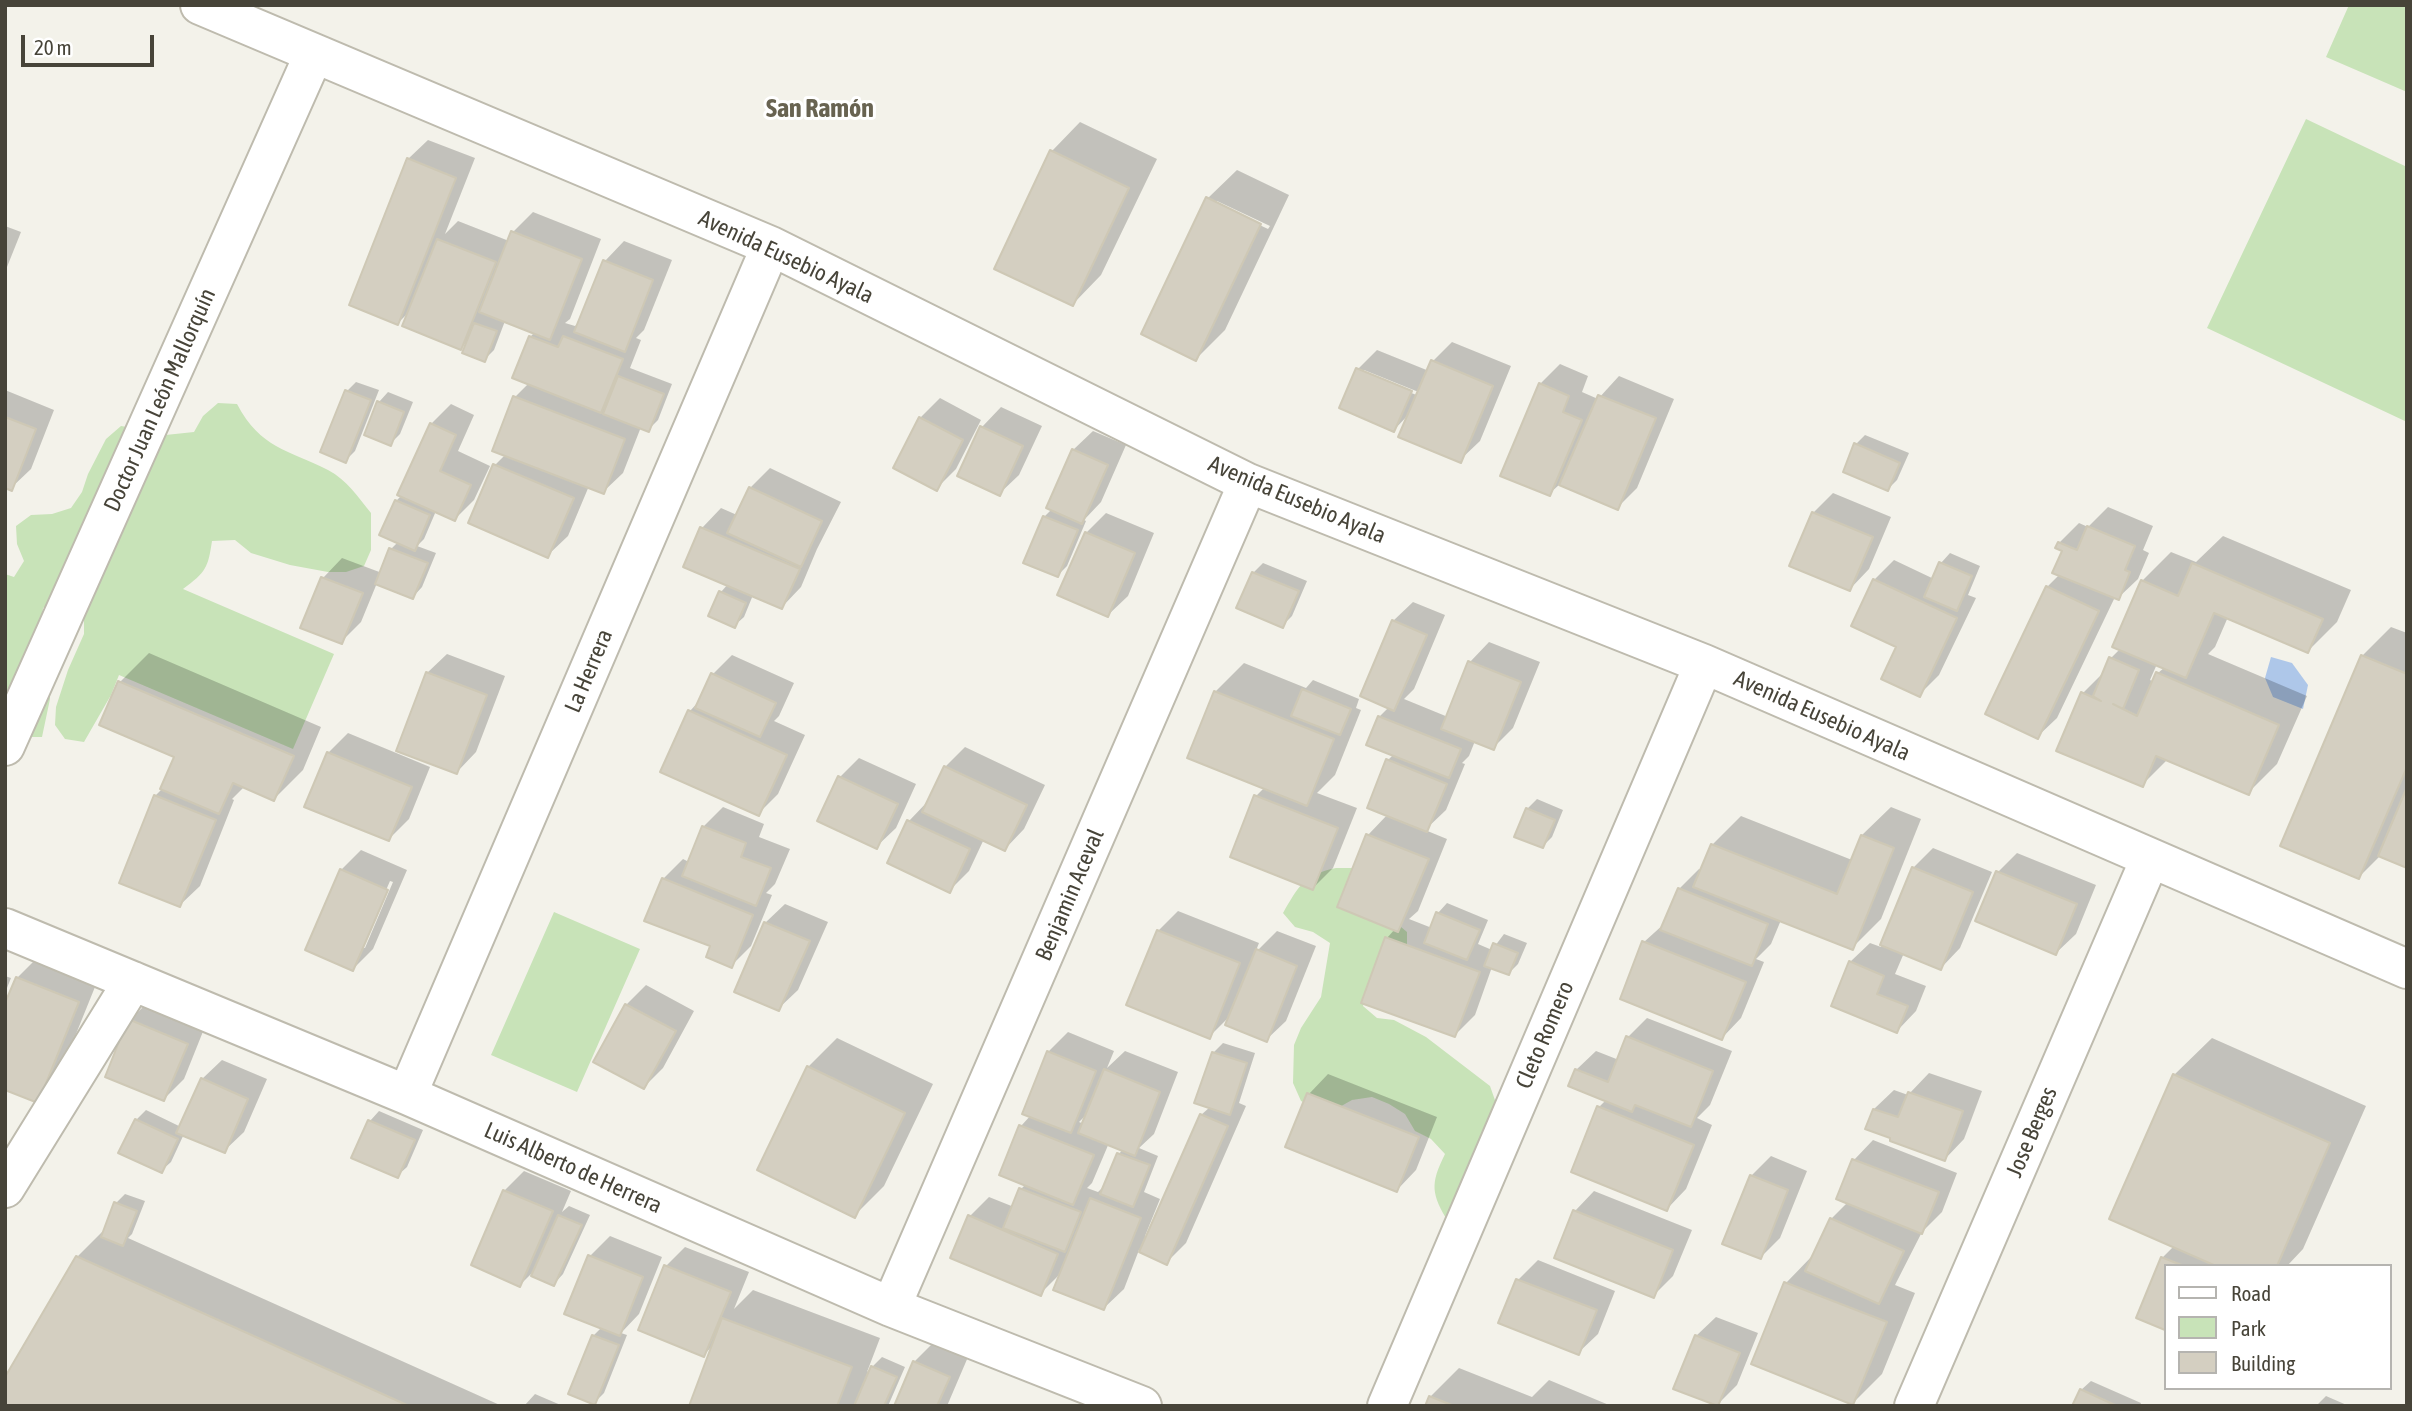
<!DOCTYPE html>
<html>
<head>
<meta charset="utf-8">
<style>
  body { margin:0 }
  #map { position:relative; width:2412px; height:1411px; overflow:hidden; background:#f3f2ea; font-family:"Asap Condensed",sans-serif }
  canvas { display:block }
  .frame { position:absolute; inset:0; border:7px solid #474439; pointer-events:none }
  .legend { position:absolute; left:2164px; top:1264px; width:228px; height:126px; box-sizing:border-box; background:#fff; border:2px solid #b5b4b0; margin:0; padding:9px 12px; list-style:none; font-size:21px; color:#474439 }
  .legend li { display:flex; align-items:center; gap:14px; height:35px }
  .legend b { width:35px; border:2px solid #b5b4b0 }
  .scale { position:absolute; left:21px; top:35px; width:133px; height:32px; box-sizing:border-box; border:4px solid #474439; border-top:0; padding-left:9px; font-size:21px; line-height:24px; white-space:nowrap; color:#474439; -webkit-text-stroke:5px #fff; paint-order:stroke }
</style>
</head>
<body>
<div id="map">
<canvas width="2412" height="1411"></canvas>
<div class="frame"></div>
<ul class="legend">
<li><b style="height:9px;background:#fff"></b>Road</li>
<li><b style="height:19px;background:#c8e3b8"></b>Park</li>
<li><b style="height:19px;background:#d4cfc1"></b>Building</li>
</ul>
<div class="scale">20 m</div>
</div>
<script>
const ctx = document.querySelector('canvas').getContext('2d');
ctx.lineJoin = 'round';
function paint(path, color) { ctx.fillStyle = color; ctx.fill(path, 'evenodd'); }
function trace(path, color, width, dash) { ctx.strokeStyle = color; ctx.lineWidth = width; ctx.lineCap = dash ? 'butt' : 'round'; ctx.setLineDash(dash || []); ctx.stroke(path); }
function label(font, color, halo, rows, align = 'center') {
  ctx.font = font + ' "Asap Condensed",sans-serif'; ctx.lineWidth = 6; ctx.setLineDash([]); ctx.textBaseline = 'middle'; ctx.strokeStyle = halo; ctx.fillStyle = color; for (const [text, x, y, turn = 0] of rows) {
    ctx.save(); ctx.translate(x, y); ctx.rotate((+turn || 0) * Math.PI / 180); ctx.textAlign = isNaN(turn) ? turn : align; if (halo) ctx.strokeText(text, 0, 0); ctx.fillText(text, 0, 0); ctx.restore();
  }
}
paint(new Path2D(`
  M2349,5H2407V92L2326,57Z
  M2306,119L2407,167V422L2207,328Z
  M218,403L237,404C261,449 287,449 328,470C347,480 358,497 371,513V550L364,566L346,572H328L290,565L251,553L235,540L212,541C208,568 206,572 183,589L334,654L293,749L119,675L111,695L84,742L65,739L55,725L56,707L68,670L84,634V614L60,599L43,608L40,644L50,680V699L42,737H24L5,727V574L14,577L24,561L17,544L16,526L31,515L52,514L71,508L82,492L88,474L106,439L121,426L139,429L156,436L194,432L203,416Z
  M1336,868H1354L1394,921L1407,932V952L1369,988L1363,1006L1377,1018L1394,1020L1426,1037L1490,1086L1496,1103L1449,1223C1431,1194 1430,1184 1445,1154L1431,1139L1415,1131L1405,1114L1389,1104L1372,1097L1352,1100L1336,1109H1317L1301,1101L1293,1083L1294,1045L1301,1028L1321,997L1330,943L1313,932L1295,927L1283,913C1299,886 1303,875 1336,868Z
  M554,912L640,949L577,1092L491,1055Z`), '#c8e3b8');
paint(new Path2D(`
  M2271,657L2292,663L2308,685L2303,709L2273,697L2265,678Z`), '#aec7e9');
paint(new Path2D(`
  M1080,122L1157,159L1101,275L1073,304L1052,151Z
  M428,140L475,158L445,234L458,221L509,241L513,232L533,212L601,239L570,319L565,323L575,326L581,320L605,261L624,241L672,260L644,330L636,338L641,340L630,368L672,384L658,420L648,430L641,427L623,473L603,492L589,486L568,536L548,555L495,465L505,455L515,397L529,383L530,337L535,332L505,321L494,350L484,360L469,340L461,348L411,310L398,323L408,159Z
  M1237,170L1289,195L1225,330L1196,359L1208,198ZM1217,201L1270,226L1268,229L1217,205Z
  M5,226L21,232L5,272Z
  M1452,342L1511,366L1480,441L1460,460L1410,413L1394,430L1358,369L1377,350L1429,371L1433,361ZM1364,370L1421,393L1419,396L1364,374Z
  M1560,364L1588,376L1582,392L1598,399L1619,376L1674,399L1637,488L1617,508L1560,484L1549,494L1540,384Z
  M356,382L379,390L355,451L346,460L347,391Z
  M5,390L54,410L31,469L11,488L5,486Z
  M388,392L413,402L400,434L390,444L366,434L379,402Z
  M940,398L981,420L956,469L937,488L920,418Z
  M451,404L474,415L458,451L490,466L474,500L455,519L436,511L424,539L417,546L436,553L422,587L413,597L377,583L361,622L341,642L323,578L342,558L382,573L391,549L398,542L396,501L402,495L431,424Z
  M1001,407L1042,426L1019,475L999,494L959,475L982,427Z
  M1093,431L1126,445L1101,502L1084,520L1086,521L1067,566L1058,575L1044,517L1052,509L1073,450Z
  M1865,435L1909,453L1897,480L1888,489L1856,444Z
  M770,468L841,502L817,549L801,587L782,607L753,595L744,617L734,626L710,615L721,592L728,584L685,566L702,528L721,508L737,515L750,488Z
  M1833,493L1891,517L1869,569L1850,589L1813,513Z
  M2108,507L2153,526L2143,550L2149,553L2138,579L2118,598L2115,597L2057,718L2037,737L2047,587L2060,574L2064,550L2059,543L2079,523L2088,527Z
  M1106,513L1154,533L1128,596L1108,615L1086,533Z
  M2223,536L2351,590L2337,622L2308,651L2228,617L2215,647L2208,654L2307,696L2277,764L2248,793L2168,759L2142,785L2083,693L2106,670L2111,658L2121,648L2142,581L2171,552L2196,562ZM2157,664L2165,667L2158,673L2154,682L2150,680Z
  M1950,553L1980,566L1968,595L1976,598L1939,675L1919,695L1874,580L1894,560L1934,579L1941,563Z
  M1263,563L1307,581L1292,616L1283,625L1253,573Z
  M1413,602L1445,615L1414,689L1404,699L1448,717L1470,662L1489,642L1540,662L1513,728L1493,748L1475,741L1469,756L1462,763L1465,764L1446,810L1425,830L1447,839L1418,911L1409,919L1432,928L1438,913L1447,903L1488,920L1478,944L1492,950L1504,934L1527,943L1518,964L1509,973L1492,967L1475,1015L1455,1035L1387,938L1395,929L1368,835L1388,814V760L1394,754L1379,717L1389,707L1393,621Z
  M2391,627L2407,633V866L2381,855L2359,877L2362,656Z
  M149,653L321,727L303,770L274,799L245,786L232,799L234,800L200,886L180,905L155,796L163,788L176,756L101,725L120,682Z
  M447,654L505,676L476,752L457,772L427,673Z
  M732,655L794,683L779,716L774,721L805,735L778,794L758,814L690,711L700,700L713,674Z
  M1244,663L1306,688L1313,680L1359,699L1356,708L1361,710L1335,775L1317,793L1357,808L1333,868L1313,888L1232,856L1256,796L1265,787L1215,692Z
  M348,733L430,767L409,819L389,839L328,753Z
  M965,747L1045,785L1024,829L1005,849L984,839L969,871L949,891L889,862L909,821L929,800L945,767Z
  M859,758L916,784L896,828L876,847L840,777Z
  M1537,799L1563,810L1552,837L1543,846L1527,809Z
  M723,807L764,824L759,837L790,849L775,884L766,893L772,895L751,946L731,966L712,945L663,879L683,859L689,862L703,827Z
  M1891,807L1921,819L1881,919L1852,948L1781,920L1771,944L1756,959L1764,962L1741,1018L1722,1038L1644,942L1665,923L1679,889L1699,869L1702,870L1712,845L1741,816L1852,860L1862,835Z
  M1933,848L1992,872L1960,948L1941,968L1904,953L1895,974L1926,986L1916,1011L1897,1031L1850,962L1870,943L1881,947L1913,868Z
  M361,850L407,870L373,949L353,969L341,870ZM390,881L393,882L365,948H361Z
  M2017,853L2096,885L2076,934L2056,953L1998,872Z
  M785,904L828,922L798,990L778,1009L765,923Z
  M1178,911L1259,943L1255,953L1277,931L1316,946L1286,1021L1266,1040L1231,1015L1210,1036L1129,1004L1159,930Z
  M37,958L97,982L57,1081L37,1101L17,978Z
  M5,976L11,978L5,993Z
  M646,985L694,1011L663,1068L644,1087L626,1005Z
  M149,1001L206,1024L184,1079L164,1099L130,1020Z
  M1647,1018L1732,1051L1710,1105L1697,1118L1712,1125L1686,1189L1667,1209L1573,1171L1599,1107L1606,1100L1576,1070L1596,1051L1619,1060L1628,1037Z
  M1068,1032L1114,1051L1107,1068L1125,1051L1178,1072L1154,1134L1139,1148L1158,1156L1144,1192L1160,1199L1145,1236L1148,1237L1201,1115L1210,1107L1213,1053L1223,1043L1255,1053L1239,1103L1246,1106L1186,1243L1166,1263L1139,1250L1124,1289L1104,1308L1063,1271L1040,1294L970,1216L989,1197L1014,1207L1021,1189L1026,1184L1001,1174L1021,1126L1031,1115L1048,1052ZM1088,1113L1084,1124L1079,1122ZM1109,1143L1123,1149L1119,1154L1105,1185L1098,1192L1087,1188L1092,1183Z
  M837,1038L933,1084L884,1186L855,1215L808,1067Z
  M2212,1038L2366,1106L2303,1249L2287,1266H2165V1328L2138,1317L2162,1258L2174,1246V1075Z
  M222,1060L267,1079L244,1132L224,1151L184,1134L171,1162L161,1171L136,1120L146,1110L181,1127L202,1079Z
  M1929,1073L1982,1091L1964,1139L1945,1159L1874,1109L1894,1090L1908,1095Z
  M1328,1074L1437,1117L1416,1170L1397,1190L1309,1094Z
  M379,1111L423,1130L407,1167L397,1176L354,1157L370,1121Z
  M1873,1140L1957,1173L1942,1212L1922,1232L1895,1285L1915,1293L1882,1374L1853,1403L1753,1363L1786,1283L1815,1253L1831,1219L1848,1202L1838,1198L1854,1160Z
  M1771,1156L1807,1171L1780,1238L1761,1257L1751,1176Z
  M524,1171L571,1191L562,1212L569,1206L590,1215L563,1274L554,1284L536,1269L520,1285L504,1191Z
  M1594,1191L1692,1230L1673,1276L1653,1296L1575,1211Z
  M125,1194L145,1201L132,1234L128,1238L502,1406H5L77,1257L106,1228L116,1203Z
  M610,1236L662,1257L639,1314L621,1333L627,1335L604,1393L594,1403L593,1336L602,1327L590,1256Z
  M685,1247L749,1272L734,1309L753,1290L880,1338L867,1372L882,1357L905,1367L888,1406H691L714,1344L704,1355L666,1266Z
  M1538,1260L1615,1291L1598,1334L1578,1353L1501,1322L1518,1280Z
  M1716,1317L1758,1333L1737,1385L1717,1405L1696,1336Z
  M934,1342L968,1357L947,1406H896L914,1362Z
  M1459,1368L1532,1397L1549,1380L1609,1405L1426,1406L1430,1397Z
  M2091,1381L2141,1403L2140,1406H2074L2081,1390Z
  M535,1394L563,1406H524Z
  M2326,1396L2349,1406H2316Z`), '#0003');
const building = new Path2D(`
  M1050,150L1129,188L1073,306L994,269Z
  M407,158L456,178L398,325L349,305Z
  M1206,197L1261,224L1196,361L1141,334Z
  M511,231L582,259L550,340L479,312Z
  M437,239L496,262L461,350L402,326Z
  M603,260L653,280L625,352L574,332Z
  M474,323L497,331L485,362L462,353Z
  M529,336L558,347L563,336L623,359L601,413L512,378Z
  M1431,360L1493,386L1461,463L1398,437Z
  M1356,368L1412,391L1394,432L1339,408Z
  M618,376L664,394L649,432L603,414Z
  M1539,383L1569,396L1563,412L1582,420L1550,496L1500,476Z
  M345,390L371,400L346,463L320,452Z
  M1598,395L1656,418L1618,510L1559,485Z
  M513,396L625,439L604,494L492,451Z
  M377,401L404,412L391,446L364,435Z
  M5,417L36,429L12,491L5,488Z
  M919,417L963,440L937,491L893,468Z
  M430,423L456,435L440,471L471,485L455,521L397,495Z
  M980,426L1023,446L1000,496L957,476Z
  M1854,443L1900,463L1888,491L1843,472Z
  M1072,449L1108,465L1082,524L1046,508Z
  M493,464L574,498L548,558L468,523Z
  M749,487L822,521L801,567L727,533Z
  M395,500L430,515L415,551L379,535Z
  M1812,512L1873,537L1850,591L1789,566Z
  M1043,516L1078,530L1058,577L1023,563Z
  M2087,526L2135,546L2125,570L2130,572L2119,600L2052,573L2062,551L2055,548L2058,542L2077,550Z
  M700,527L800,569L782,609L683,567Z
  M1085,532L1135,553L1108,617L1057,595Z
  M389,548L428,563L413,599L375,584Z
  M1939,562L1972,576L1957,611L1924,597Z
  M2192,563L2323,619L2308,653L2214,613L2186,678L2112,647L2141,580L2178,596Z
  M1252,572L1299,591L1283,628L1236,608Z
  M321,577L363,593L342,644L300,628Z
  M1873,579L1957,618L1920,697L1881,679L1896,647L1851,626Z
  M2046,586L2099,611L2038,739L1985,714Z
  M719,591L746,603L735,628L708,616Z
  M1392,620L1427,635L1394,711L1360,696Z
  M2361,655L2407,674V767L2359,879L2280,846Z
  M2109,657L2139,670L2123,709L2113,704L2137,716L2156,672L2279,725L2249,795L2156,756L2143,787L2056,751L2081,692L2101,701L2093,696Z
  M1468,661L1521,682L1494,750L1441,729Z
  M426,672L487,695L457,774L396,751Z
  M711,673L776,703L760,737L695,708Z
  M118,681L294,756L274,801L233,783L219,814L160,789L174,757L99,725Z
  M1302,689L1351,709L1340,735L1291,716Z
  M1214,691L1334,739L1307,806L1187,758Z
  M688,710L787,755L759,816L660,772Z
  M1378,716L1461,749L1449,778L1366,745Z
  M327,752L412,787L389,841L304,807Z
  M1386,759L1447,784L1427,832L1367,808Z
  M944,766L1027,805L1005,851L922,812Z
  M838,776L898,804L877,849L817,821Z
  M2407,787V868L2378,856Z
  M154,795L216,820L180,907L119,883Z
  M1254,795L1338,828L1313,890L1230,857Z
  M1526,808L1555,820L1543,848L1514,837Z
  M907,820L970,849L950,893L887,863Z
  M702,826L746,843L741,857L771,868L756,906L682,876Z
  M1366,834L1429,859L1398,932L1337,907Z
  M1861,835L1894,848L1853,950L1693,887L1711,844L1837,894Z
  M1912,867L1973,892L1941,970L1880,945Z
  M340,869L388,890L353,971L305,950Z
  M1996,871L2077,904L2056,955L1975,921Z
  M662,878L753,915L732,968L706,957L710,946L644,921Z
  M1678,888L1768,924L1752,966L1660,930Z
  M1436,912L1480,930L1467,960L1424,943Z
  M764,922L810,941L779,1011L734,992Z
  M1157,930L1240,963L1210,1039L1126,1005Z
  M1385,937L1480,972L1455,1037L1361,1003Z
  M1642,941L1746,982L1722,1040L1620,999Z
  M1493,943L1518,953L1509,975L1484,966Z
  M1256,949L1297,966L1267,1042L1225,1025Z
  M1849,961L1884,976L1877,994L1908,1006L1897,1033L1831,1006Z
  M16,977L79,1002L38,1103L5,1090V1003Z
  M625,1004L676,1031L644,1089L593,1062Z
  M128,1019L188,1044L164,1101L105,1077Z
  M1626,1036L1713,1071L1691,1127L1635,1105L1632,1112L1568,1086L1575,1069L1608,1082Z
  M1047,1051L1096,1071L1071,1133L1022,1114Z
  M1212,1052L1247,1063L1230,1115L1194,1103Z
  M807,1066L905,1113L855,1218L757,1170Z
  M1104,1069L1160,1092L1135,1156L1078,1133Z
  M2173,1074L2330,1143L2277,1266H2216L2109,1219Z
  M201,1078L248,1099L225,1153L176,1133Z
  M1908,1092L1963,1111L1945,1161L1890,1141V1138L1865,1129L1873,1109L1898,1117Z
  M1307,1093L1419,1137L1397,1192L1285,1147Z
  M1597,1106L1694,1145L1667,1211L1571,1172Z
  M1200,1114L1228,1126L1167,1265L1139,1252Z
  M135,1119L178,1139L162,1173L118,1153Z
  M368,1120L415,1140L398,1178L351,1158Z
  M1019,1125L1094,1155L1073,1205L999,1175Z
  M1117,1153L1150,1165L1133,1207L1100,1194Z
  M1852,1159L1939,1192L1922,1234L1836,1199Z
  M1750,1175L1788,1190L1761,1259L1722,1244Z
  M1019,1188L1081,1212L1065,1252L1003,1228Z
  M503,1190L553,1211L520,1287L471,1265Z
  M1090,1198L1141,1218L1104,1310L1053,1290Z
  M114,1202L137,1211L123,1246L101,1237Z
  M1573,1210L1673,1250L1654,1298L1554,1258Z
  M558,1215L582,1225L554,1286L531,1276Z
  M968,1215L1058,1254L1041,1296L950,1258Z
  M1830,1218L1904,1251L1879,1304L1805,1271Z
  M588,1255L643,1277L620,1336L564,1314Z
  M76,1256L409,1406H5V1377Z
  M2161,1257L2184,1266H2165V1330L2136,1318Z
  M664,1265L731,1292L704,1357L638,1330Z
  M1516,1279L1597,1310L1579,1355L1498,1323Z
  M1784,1282L1887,1322L1853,1405L1751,1364Z
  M722,1318L852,1367L837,1406H689Z
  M592,1335L619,1345L595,1405L568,1394Z
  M1695,1335L1740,1353L1718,1406L1673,1389Z
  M913,1361L950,1377L937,1406H894Z
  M871,1366L897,1377L884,1406H854Z
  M2080,1389L2117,1406H2072Z
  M1429,1396L1454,1406H1425Z`);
paint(building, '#d4cfc1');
trace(building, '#cec8b5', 2);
const minor = new Path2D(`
  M200,5L771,246L1248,483L1704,664L2407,969
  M5,746L314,54
  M5,928L407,1095L891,1307L1142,1406
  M407,1095L771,246
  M5,1188L133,981
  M891,1307L1248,483
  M1387,1406L1704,664
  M1914,1406L2150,859`);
trace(minor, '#bebbae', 42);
trace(minor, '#fff', 38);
label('23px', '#474439', '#fff', [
  ["Avenida Eusebio Ayala",786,257,25],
  ["Doctor Juan León Mallorquín",160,400,-66],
  ["Avenida Eusebio Ayala",1297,500,23],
  ["La Herrera",589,671,-67],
  ["Avenida Eusebio Ayala",1822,716,24],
  ["Benjamin Aceval",1070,895,-67],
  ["Cleto Romero",1545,1035,-67],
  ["Jose Berges",2032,1132,-67],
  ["Luis Alberto de Herrera",573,1168,24]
]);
label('bold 26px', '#686351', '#fff', [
  ["San Ramón",820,109]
]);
</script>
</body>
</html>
